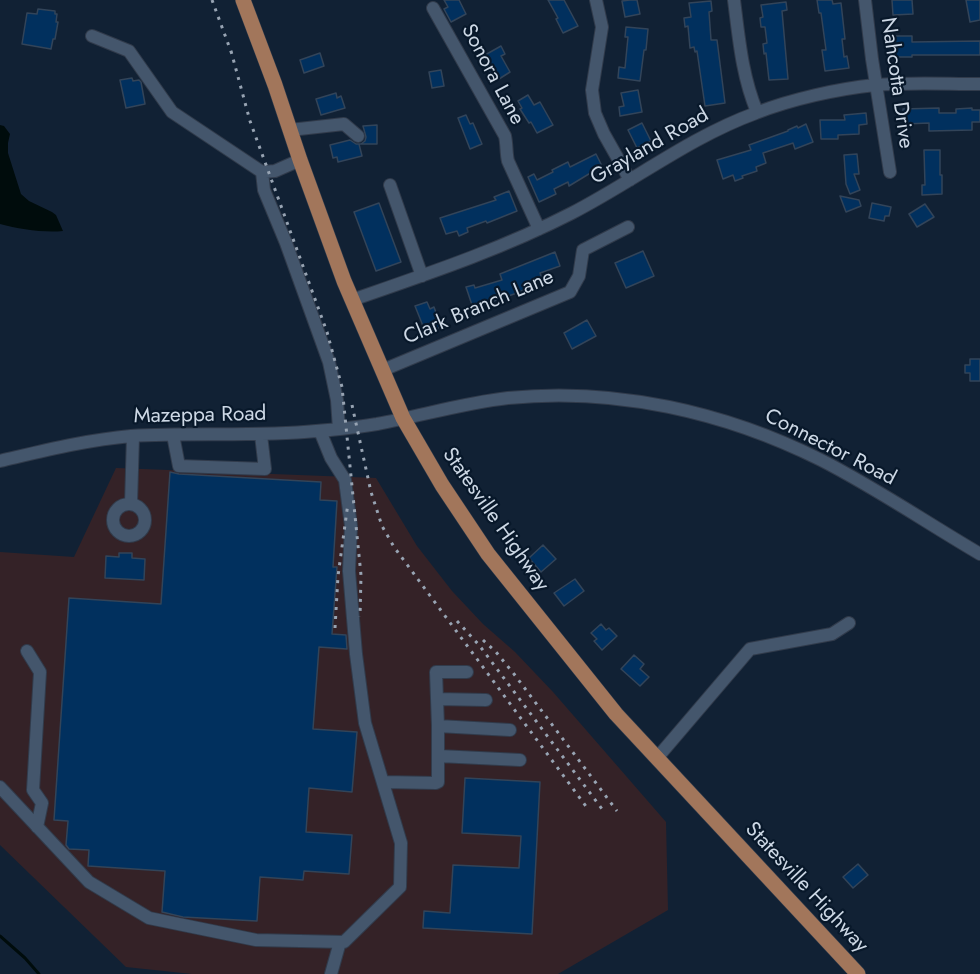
<!DOCTYPE html>
<html>
<head>
<meta charset="utf-8">
<style>
  body { margin:0 }
  canvas { display:block; background:#112134 }
</style>
</head>
<body>
<canvas width="980" height="974"></canvas>
<script>
const ctx = document.querySelector('canvas').getContext('2d');
ctx.lineJoin = 'round';
function paint(path, color) { ctx.fillStyle = color; ctx.fill(path, 'evenodd'); }
function trace(path, color, width, dash) { ctx.strokeStyle = color; ctx.lineWidth = width; ctx.lineCap = dash ? 'butt' : 'round'; ctx.setLineDash(dash || []); ctx.stroke(path); }
function label(font, color, halo, rows, align = 'center') {
  ctx.font = font + ' Jost,sans-serif'; ctx.lineWidth = 4.5; ctx.setLineDash([]); ctx.textBaseline = 'middle'; ctx.strokeStyle = halo; ctx.fillStyle = color; for (const [text, x, y, turn = 0] of rows) {
    ctx.save(); ctx.translate(x, y); ctx.rotate((+turn || 0) * Math.PI / 180); ctx.textAlign = isNaN(turn) ? turn : align; if (halo) ctx.strokeText(text, 0, 0); ctx.fillText(text, 0, 0); ctx.restore();
  }
}
paint(new Path2D(`
  M116,468L376,478L417,546L452,591L483,624L515,652L553,692L666,822L668,910L558,974H192L126,967L0,845V552L74,557Z`), '#342227');
paint(new Path2D(`
  M0,125L4,126L10,134L8,143V153L21,194L29,201L52,212L56,215L63,231C43,233 19,229 0,224Z`), '#000c0c');
trace(new Path2D(`
  M0,936L25,958L39,974`), '#000c0c', 3);
const building = new Path2D(`
  M444,0H459L466,14L451,22L444,9L448,7Z
  M548,0H564L578,26L563,33L556,19L558,18Z
  M630,0H637L640,14L625,17L622,1Z
  M817,0H832L833,4L841,3L845,39H842L844,57L847,56L849,68L825,71L822,50H826L821,13H819Z
  M892,0H912L913,14L893,15Z
  M966,0H980V20L970,22Z
  M711,1L712,11L709,12L711,40H717L725,103L705,106L697,51L695,52L694,47L690,48L688,26L685,27L684,18L691,17L689,3Z
  M786,2L787,10L782,11L788,79L769,80L766,53L764,54L763,44L767,43L765,27H761L760,18L763,17L761,5Z
  M38,9L55,11V14H57L56,22H58L55,39H53L51,49L22,44L27,13L37,14Z
  M626,27L648,29L646,50H644L640,81L618,78L619,67L625,68L628,37H625Z
  M895,36H912V42L980,41V55H912V57H895Z
  M501,46L505,54L501,56L510,72L499,79L495,71L491,74L486,66L490,64L485,55Z
  M320,53L324,66L304,73L300,60Z
  M441,70L444,86L432,88L429,72Z
  M132,78L133,81L139,80L141,82L145,104L126,108L120,80Z
  M638,90L642,112L620,116L619,107L624,106L621,93Z
  M336,93L337,98L341,96L345,108L321,115L316,99Z
  M528,95L534,105L540,102L553,125L537,133L531,122L529,123L520,109L522,108L518,101Z
  M939,108V113H956V109L972,108V110H980V122H972V130L929,131V123L903,124V109Z
  M866,113L867,124L859,125V134L838,135V139H821L820,120H845L844,115Z
  M466,115L470,124L473,123L482,144L470,149L458,118Z
  M642,123L651,141L637,148L628,130Z
  M806,124L813,142L795,149L793,143L763,153L766,163L756,167L757,171L742,176L743,178L735,181L733,175L723,179L717,160L751,150L749,145L788,131V130L797,126L798,128Z
  M377,125V144H359L362,156L338,162L337,157L333,158L330,145L350,140L356,144H361L365,141L366,137L363,126Z
  M924,150H940V175H942V194L922,195V185H925Z
  M596,154L602,166L569,186L568,182L554,189L556,194L539,202L528,177L534,174L537,180L553,172L552,170L568,162L570,167Z
  M857,154L859,174H854L860,190L850,194L846,184L844,155Z
  M509,191L517,211L487,223L486,221L467,228L468,232L459,236L457,231L446,234L440,218L496,200L494,197Z
  M840,196L859,200L861,206L846,212Z
  M379,203L401,262L376,271L354,212Z
  M872,203L891,207L889,216H885L884,221L869,218Z
  M925,204L934,217L917,227L909,214Z
  M643,251L654,276L626,288L615,263Z
  M555,252L560,266L540,273L543,281L517,293L473,308L466,287L474,285L475,288L502,280L500,274Z
  M427,302L430,309L434,307L441,327L430,331L428,324L423,326L415,306Z
  M587,320L596,336L572,349L564,333Z
  M970,359H980V381H970V373H965V365H970Z
  M170,472L179,474L321,482L320,500L337,501L333,567H337L332,634L346,635L347,649L319,647L313,729L357,732L352,792L309,788L306,832L352,835L349,874L304,871L303,880L260,877L257,921L183,917L162,912L165,871L88,866L89,850L69,849L66,845L68,821L54,820L69,598L161,604Z
  M543,545L556,559L541,572L529,558Z
  M119,553H132V558L145,559L144,580L105,578L106,556L119,557Z
  M575,579L584,591L564,606L554,593Z
  M601,624L606,630L609,628L617,636L602,650L594,641L597,639L591,633Z
  M634,655L644,664L640,669L649,677L640,686L621,669Z
  M465,778L540,782L532,934L423,928L424,911L450,913L453,865L519,868L521,836L462,833Z
  M858,864L868,875L853,888L843,877Z`);
paint(building, '#01305e');
trace(building, '#324459', 1.5);
const minor = new Path2D(`
  M596,0L602,27L592,90L595,113L604,134L630,180
  M734,0C739,39 742,76 757,112
  M865,0L872,59L890,172
  M433,8L505,136C507,145 506,153 508,161L539,229
  M92,36L129,51L172,112L262,172L275,171L300,160
  M290,130L344,124L358,136
  M262,172L264,190L286,243L329,362L337,400L339,429
  M390,185L422,276
  M352,300C427,274 502,249 572,213C634,181 690,137 756,113C792,99 837,89 875,85C910,82 945,84 980,84
  M383,370L570,292L579,276L583,250L628,227
  M173,435L179,466L265,469L261,435
  M0,461C43,451 86,440 131,436C193,432 254,437 316,431C336,430 357,427 377,424C421,416 463,403 508,398C615,387 725,412 821,460C876,488 927,523 980,554
  M113 520a16 16 0 1 1 32 0a16 16 0 1 1-32 0Z
  M131,504L133,436
  M27,651L40,672L33,790L42,803L37,827
  M437,699L486,700
  M438,726L510,730
  M439,756L520,760
  M657,758L750,649L832,634L849,623
  M383,782L436,783L438,782V726L436,672H467
  M0,787L89,882L149,918L256,940L344,942L400,887L401,843L365,723L356,654L349,571L351,526L345,480L331,458L320,431
  M331,974L340,942`);
const major = new Path2D(`
  M243,0L275,85L300,160L344,281L403,418L442,485L488,554L616,714L858,974`);
trace(minor, '#313b4b', 14);
trace(major, '#313b4b', 16);
trace(minor, '#44566c', 12);
trace(major, '#a2765b', 15);
trace(new Path2D(`
  M212,0L233,57
  M231,51L250,121L327,332L342,387L361,575L360,617
  M352,405L371,492L382,526L394,547L588,809
  M457,621L479,645L602,809
  M335,628L338,576L348,503
  M483,640L496,652L514,674L617,811`), '#98a4b3', 3, [3, 6]);
label('21px', '#cdd8e5', '#08182a', [
  ["Sonora Lane",492,75,62],
  ["Nahcotta Drive",896,83,82],
  ["Grayland Road",650,147,-30],
  ["Clark Branch Lane",479,308,-23],
  ["Mazeppa Road",200,416,-1],
  ["Connector Road",830,448,27],
  ["Statesville Highway",495,520,55],
  ["Statesville Highway",806,888,47]
]);
</script>
</body>
</html>
